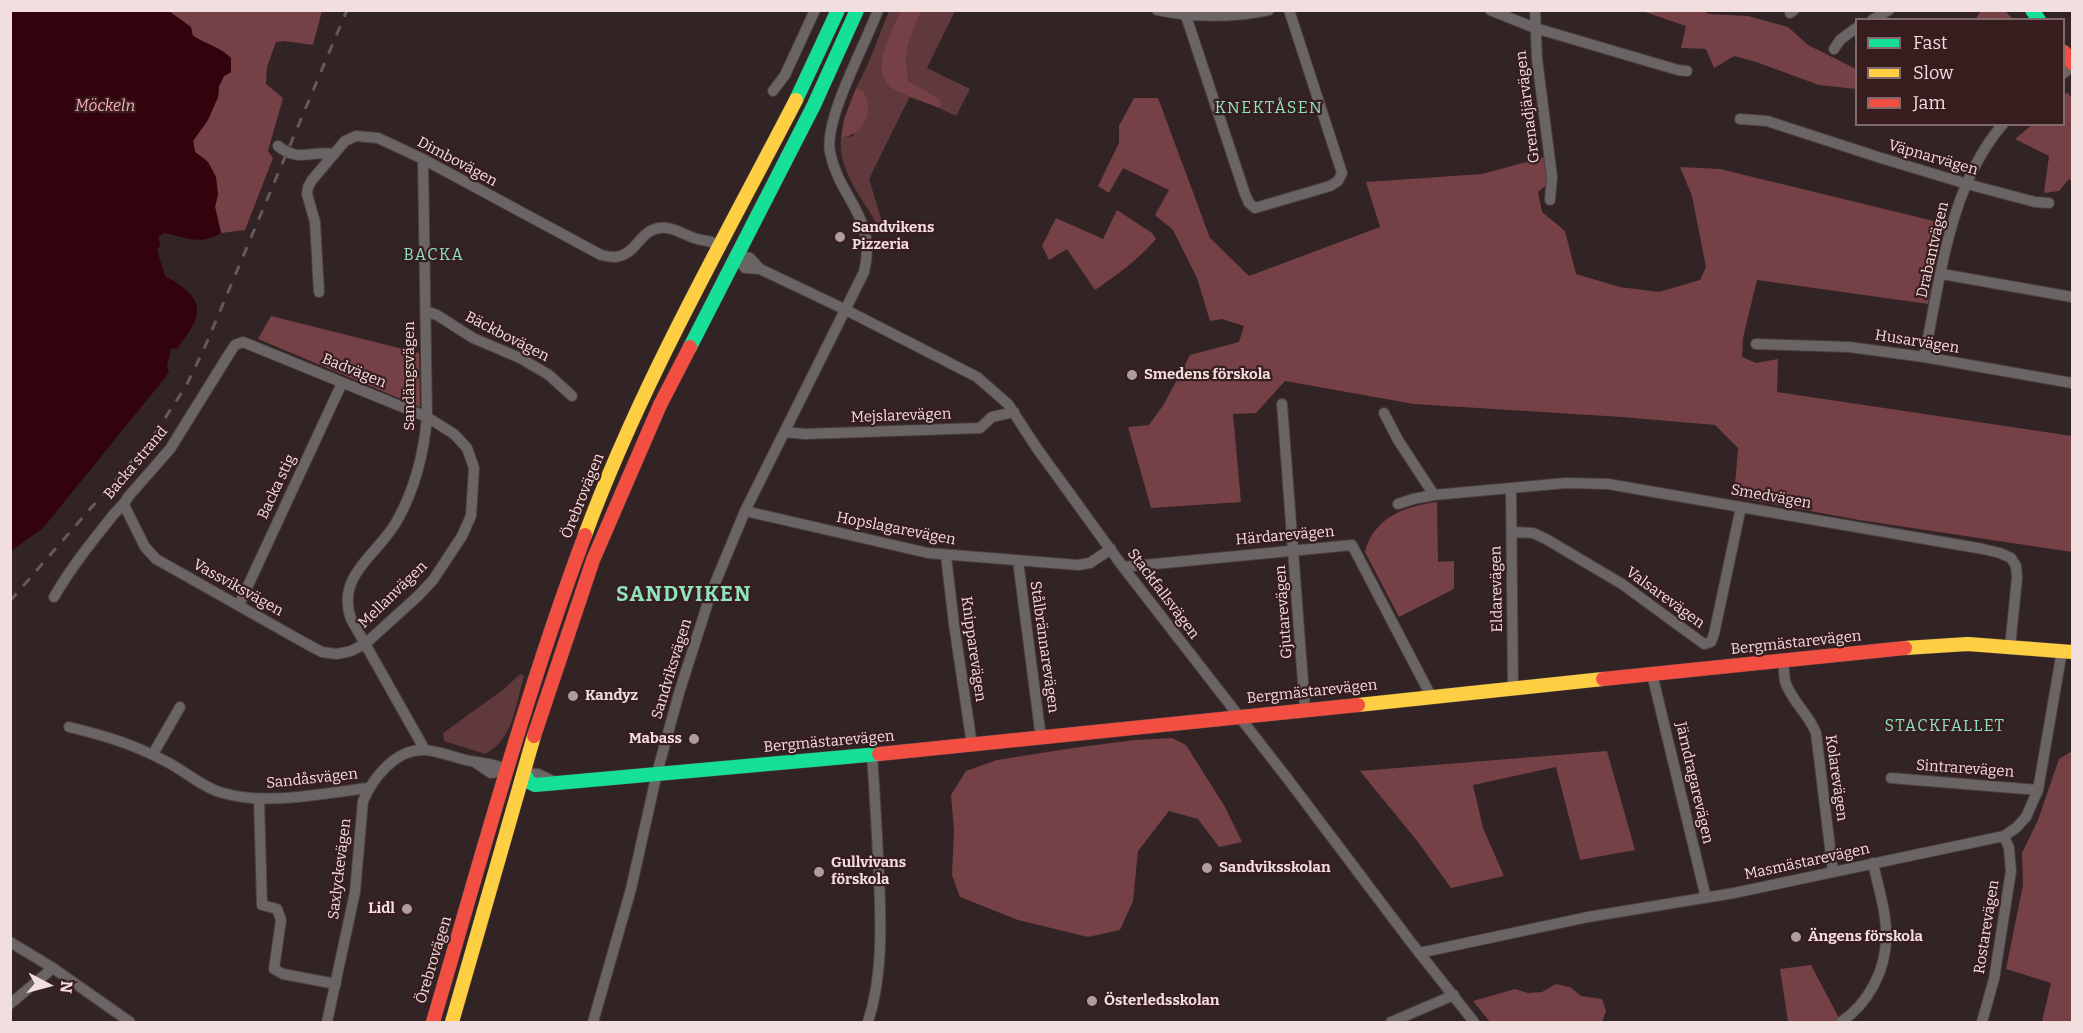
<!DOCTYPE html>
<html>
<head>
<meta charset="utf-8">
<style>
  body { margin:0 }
  #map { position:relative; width:2083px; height:1033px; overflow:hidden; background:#322324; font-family:Bitter,serif }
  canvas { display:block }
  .frame { position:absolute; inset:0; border:12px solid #f2dedf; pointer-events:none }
  .legend { position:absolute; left:1855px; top:18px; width:210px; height:108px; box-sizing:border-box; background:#381d1f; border:2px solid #826a6c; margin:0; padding:8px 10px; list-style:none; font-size:18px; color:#f2dedf }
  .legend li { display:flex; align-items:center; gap:12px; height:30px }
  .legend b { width:30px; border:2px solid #826a6c }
  .north { position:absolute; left:18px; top:955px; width:60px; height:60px; -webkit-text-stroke:4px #381d1f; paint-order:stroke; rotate:96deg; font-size:16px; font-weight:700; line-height:24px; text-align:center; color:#f2dedf }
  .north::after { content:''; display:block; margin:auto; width:21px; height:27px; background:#f2dedf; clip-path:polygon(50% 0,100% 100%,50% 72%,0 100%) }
</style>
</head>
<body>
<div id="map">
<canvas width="2083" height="1033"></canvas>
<div class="frame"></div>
<ul class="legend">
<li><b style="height:8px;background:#16e098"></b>Fast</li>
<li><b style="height:8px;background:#ffcf43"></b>Slow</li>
<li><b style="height:8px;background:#f24e42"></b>Jam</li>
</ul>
<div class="north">N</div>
</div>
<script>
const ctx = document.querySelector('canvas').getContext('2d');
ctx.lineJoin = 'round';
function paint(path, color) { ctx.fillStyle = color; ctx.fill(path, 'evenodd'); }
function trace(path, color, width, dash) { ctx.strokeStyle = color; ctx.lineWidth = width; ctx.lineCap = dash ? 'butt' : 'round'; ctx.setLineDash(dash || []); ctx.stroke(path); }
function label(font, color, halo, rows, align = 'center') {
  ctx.font = font + ' Bitter,serif'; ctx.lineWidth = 4.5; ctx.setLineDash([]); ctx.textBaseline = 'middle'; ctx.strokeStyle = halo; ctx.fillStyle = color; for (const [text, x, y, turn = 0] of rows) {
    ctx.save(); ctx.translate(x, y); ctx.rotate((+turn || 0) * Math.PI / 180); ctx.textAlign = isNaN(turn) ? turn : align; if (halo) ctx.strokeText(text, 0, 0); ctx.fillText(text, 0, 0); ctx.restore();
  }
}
paint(new Path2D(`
  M889,11H901L884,51L900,93L910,96L869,179L883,225L881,227L878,226C864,200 837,170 841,138L853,136L863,91L856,88L868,64Z
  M921,11H955L927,68L970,89L956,116L939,108L941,106C931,98 919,91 911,82C895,66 914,28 921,11Z
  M520,674L524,676C516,703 513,741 485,754L444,741L443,733L504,689Z`), '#5f393c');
paint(new Path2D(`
  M901,10L921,11C911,37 901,52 909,81L940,100L941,106L939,108C925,102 904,96 892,88C869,71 892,30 901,10Z
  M1981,10L2005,11L2013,19H1976Z
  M169,11H322L313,45L284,41L276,42L267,67L266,84L283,98L268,151L273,158L245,230L221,233L215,207L218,194L208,162L195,152L193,141L208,119L218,97L219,86L224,76L231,72V58C221,48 208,46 197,38C186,32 178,20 169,11Z
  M1642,11H1703L1709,14L1748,16L1788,27L1808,45L1856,69V89L1819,85L1756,62L1734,56L1714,68L1706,49L1681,48L1686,26Z
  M856,88L863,91C875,112 864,134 841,138L844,119Z
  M2067,92L2072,98V182L2069,179L2059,191L2044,193L2049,156L2015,139L2032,125L2064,124V96Z
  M1134,98H1158L1210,238L1249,276L1380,227L1366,182L1482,174L1545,157L1549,183L1538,192L1542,212L1565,231L1576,274L1620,287L1659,292L1700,280L1706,267L1692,196L1680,167L1720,169L1942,223L1928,304L1757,280L1743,338L1742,357L1756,363L1778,359L1777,392L2072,436V552L1859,520L1734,497L1738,448L1715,425L1622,417L1414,404L1285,381L1256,413L1233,414L1241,502L1151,508L1128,427L1149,425L1164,404L1190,355L1239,342L1244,326L1222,319L1210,321L1197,278L1173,230L1155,215L1169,190L1123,168L1109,193L1098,186L1119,143V126Z
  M1117,210L1152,233L1156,239C1139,259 1117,275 1095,290L1067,249L1049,260L1042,246L1056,218L1103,239Z
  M271,316L419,353L420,407L258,339Z
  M1437,502L1438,562L1454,561V589L1399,617L1365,552C1373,518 1405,506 1437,502Z
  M1172,738L1186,745L1225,807L1242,842L1219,847L1198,819L1169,811L1138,851L1133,901L1120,930L1088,937L1018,920L960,897L952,875L954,830L951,795L966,771L997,760L1073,748L1135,740Z
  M1607,751L1635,850L1580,860L1556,767L1473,785L1483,828L1504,876L1451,888L1418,842L1360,771Z
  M2072,751V1022H2042L2051,983L2006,969L2023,885L2022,853L2038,820L2059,759Z
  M1811,965L1840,1020L1831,1022H1788L1780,969Z
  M1556,984L1570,987L1581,996L1602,999L1606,1011L1602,1022H1490L1473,1001L1515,989L1528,993L1542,992Z`), '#754046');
paint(new Path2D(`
  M11,10L169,11L191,27L193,36C206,44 220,47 231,58V72L224,76L219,86L218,97L208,120L193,141L195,152L208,162L216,177L218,194L215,207L221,233C199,246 186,237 164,233L158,237L160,246L157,250L165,276C183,286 206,300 194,323C190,332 183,339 178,348L171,349L167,366L169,372L164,379L43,528L11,551Z`), '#32030c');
const street = new Path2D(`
  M1157,10C1195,18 1230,18 1269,10
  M1490,10L1535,28L1678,70L1687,71
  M1535,10L1537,59L1552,177L1550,200
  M1790,13L1794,10
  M1186,16L1245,194L1249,203L1255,208L1330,186L1338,181L1342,173L1289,10
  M1872,20L1889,10
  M1834,49L1840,40L1856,28
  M2064,73L2072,66
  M773,91L785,75L815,10
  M1740,119L1767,121L1881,158L1967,184L2035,202L2049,203
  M278,146C299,163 311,150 334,154
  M423,159L427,417C424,452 415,488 398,519C380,554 335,574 351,619L425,750
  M735,255L750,258L760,269L844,309L977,377L1008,404L1036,447L1123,567L1287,778L1410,941L1474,1022
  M735,255L745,268L760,269
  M1942,274L2072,297
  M319,292L315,222L307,194L308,187L312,180L345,141L356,136L378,138L423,159L601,255C605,256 611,257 615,257C639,255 640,224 667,228C676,229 685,235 694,238C706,243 708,237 719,248
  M425,311L437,315L473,338L520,358L549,375L572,396
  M1756,344L1849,347L1924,357L2072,383
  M1924,357C1941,278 1948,188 2003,124
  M1282,404L1305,709
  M1384,413L1398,440L1434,495
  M784,432L805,434L980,428L992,417L1014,412
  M1511,489L1513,688
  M1398,504L1413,499L1434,495L1566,483L1608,484L1983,549L2000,553L2011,558L2016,566L2017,578L2010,647
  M745,511L928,553L1078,565L1090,563L1111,549
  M1512,532L1533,533L1546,539L1622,584L1704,644L1711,642L1714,634L1741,507
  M946,556L954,624L972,745
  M1018,561L1041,738
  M1123,567L1352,545L1431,696
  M54,597C70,569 90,544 110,519C116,510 123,507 128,497L170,449L229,354L235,345L243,342L427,417L454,434L467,448L474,468L471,516L462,536L433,580L418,596L365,644L351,651L337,654L322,652L305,643L156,559L145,547L124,505
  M239,605L342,383
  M1783,661C1784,667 1784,675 1785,681C1791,701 1809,714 1816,733L1833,872
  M1652,674L1706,898
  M69,727C106,736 133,744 167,762C185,771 203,788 223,793C266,806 324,793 368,788
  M153,754L180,707
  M476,763L491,773L507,770
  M524,773L538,774L555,782
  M1891,778L2038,790
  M259,799L262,905L277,909L281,920L274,969L283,974L336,984
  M10,942L53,968L130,1022
  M1419,953L1588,917L1734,893L2004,836L2016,828L2026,817L2038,790L2062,651
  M10,1004L53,968
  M327,1022L355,892L363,801C373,778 396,748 425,750C438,751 453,757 466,760C483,764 491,762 507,770
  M593,1022L631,889L657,773L679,693L711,593L745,511L864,272C878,217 839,199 830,152C824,118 865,46 878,10
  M868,1022C883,975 881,925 879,875C877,835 875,795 872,755
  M1391,1022L1454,995
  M1841,1022C1868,1004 1886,970 1886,938C1887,913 1878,887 1873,863
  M1982,1022L1994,979L2011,871L2009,848L2004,836`);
const fast = new Path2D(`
  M2032,10L2039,20
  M796,100L838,10
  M690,347L814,105L857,10
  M524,773L529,782L535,785L879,754`);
const slow = new Path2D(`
  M585,535C641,384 722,243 796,100
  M1905,648L1968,644L2072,652
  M1358,705L1603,679
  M452,1022L534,736`);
const jam = new Path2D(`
  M2064,52L2072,63
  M1603,679L1905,648
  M534,736L593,560L660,405L690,347
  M879,754L1358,705
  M433,1022C481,859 525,695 585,535`);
trace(street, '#4b3f3f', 12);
trace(fast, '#4b3f3f', 15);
trace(slow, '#4b3f3f', 15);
trace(jam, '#4b3f3f', 15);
trace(street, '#6a6464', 10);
trace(fast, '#16e098', 14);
trace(slow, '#ffcf43', 14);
trace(jam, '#f24e42', 14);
trace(new Path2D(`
  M10,601L152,438L186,386L204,349L347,10`), '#655a5b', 3, [10, 10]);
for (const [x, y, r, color] of [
  [840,237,6,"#af9d9e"],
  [1132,375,6,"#af9d9e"],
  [573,696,6,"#af9d9e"],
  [694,739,6,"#af9d9e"],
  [1207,868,6,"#af9d9e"],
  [819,872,6,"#af9d9e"],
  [407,909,6,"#af9d9e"],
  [1796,937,6,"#af9d9e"],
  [1092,1001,6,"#af9d9e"]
]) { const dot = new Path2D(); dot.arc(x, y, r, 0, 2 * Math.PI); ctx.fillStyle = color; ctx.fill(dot); trace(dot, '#381d1f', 2); }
label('15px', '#f2dedf', '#381d1f', [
  ["Grenadjärvägen",1528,107,-97],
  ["Väpnarvägen",1933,158,16],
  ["Dimbovägen",457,162,28],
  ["Drabantvägen",1933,250,-77],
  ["Bäckbovägen",507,337,27],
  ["Husarvägen",1917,342,9],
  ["Badvägen",354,371,22],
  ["Sandängsvägen",410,376,-90],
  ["Mejslarevägen",901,416,-2],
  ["Backa strand",136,463,-50],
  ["Backa stig",277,487,-65],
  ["Örebrovägen",583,496,-68],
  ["Smedvägen",1771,497,10],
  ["Hopslagarevägen",896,529,11],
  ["Härdarevägen",1285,536,-5],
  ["Vassviksvägen",238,588,29],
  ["Eldarevägen",1497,589,-91],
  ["Stackfallsvägen",1163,594,53],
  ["Mellanvägen",393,595,-44],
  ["Valsarevägen",1665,598,36],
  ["Gjutarevägen",1284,612,-94],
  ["Bergmästarevägen",1796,643,-6],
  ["Stålbrännarevägen",1044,647,82],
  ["Knipparevägen",973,649,82],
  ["Sandviksvägen",672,669,-73],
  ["Bergmästarevägen",1312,692,-6],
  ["Bergmästarevägen",829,742,-5],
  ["Sintrarevägen",1965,769,4],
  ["Kolarevägen",1836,778,82],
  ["Sandåsvägen",312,779,-6],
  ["Järndragarevägen",1694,783,77],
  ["Masmästarevägen",1807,862,-12],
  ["Saxlyckevägen",340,869,-83],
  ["Rostarevägen",1987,927,-81],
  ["Örebrovägen",434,960,-73]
]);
label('bold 15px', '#f2dedf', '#381d1f', [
  ["Sandvikens",852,228],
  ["Pizzeria",852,245],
  ["Smedens förskola",1144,375],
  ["Kandyz",585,696],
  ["Mabass",682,739,"right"],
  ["Gullvivans",831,863],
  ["förskola",831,880],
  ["Sandviksskolan",1219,868],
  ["Lidl",395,909,"right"],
  ["Ängens förskola",1808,937],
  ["Österledsskolan",1104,1001]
], 'left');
label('italic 16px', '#f8adb2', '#381d1f', [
  ["Möckeln",105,107]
]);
ctx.letterSpacing = '1.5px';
label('16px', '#8de4be', '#381d1f', [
  ["KNEKTÅSEN",1269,109],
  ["BACKA",434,256],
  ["STACKFALLET",1945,727]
]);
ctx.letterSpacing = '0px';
ctx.letterSpacing = '1.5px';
label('bold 21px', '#8de4be', '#381d1f', [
  ["SANDVIKEN",684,595]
]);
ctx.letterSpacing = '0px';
</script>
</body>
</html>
